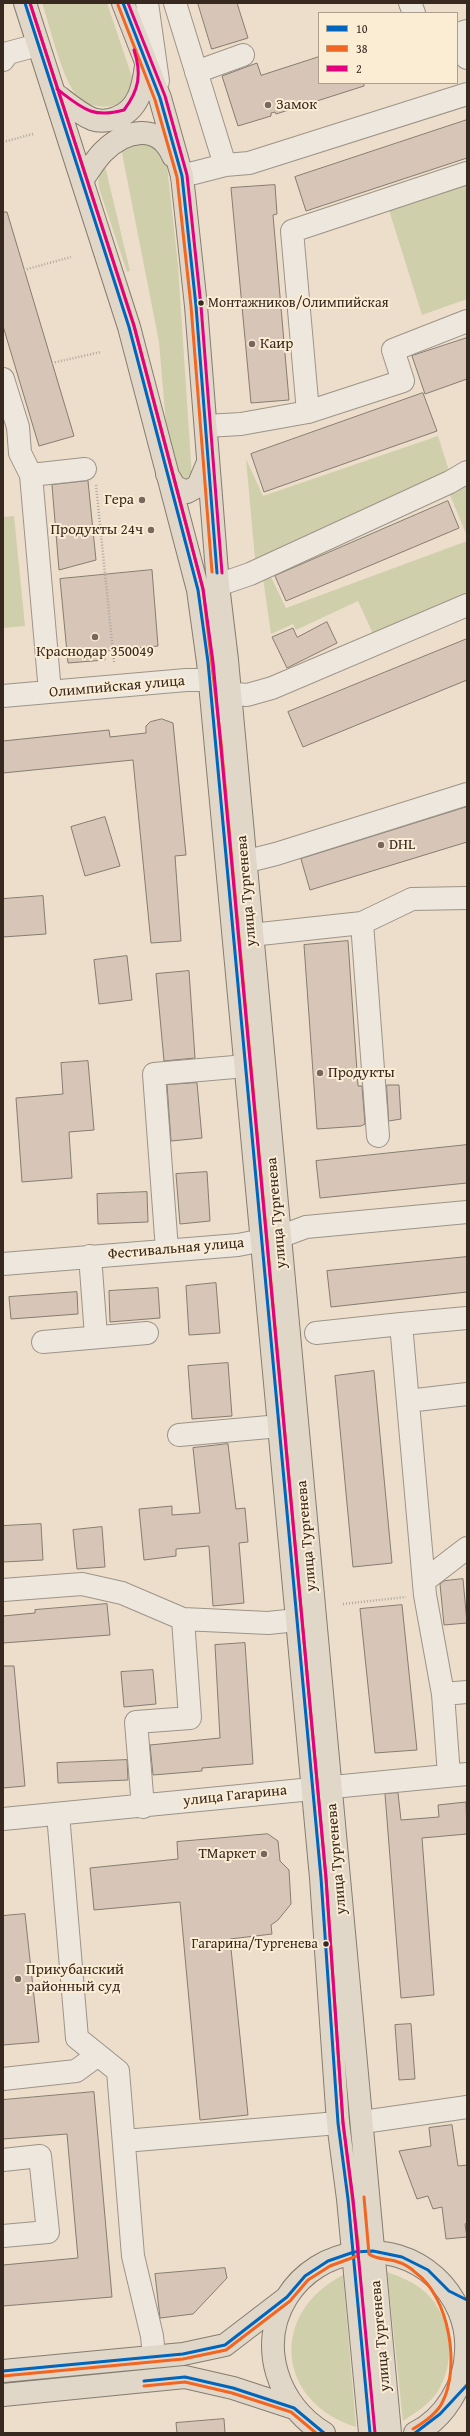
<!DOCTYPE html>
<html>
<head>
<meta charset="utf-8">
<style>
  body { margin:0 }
  #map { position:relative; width:470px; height:2436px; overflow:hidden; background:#ecdeca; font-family:"Gentium Book Plus",serif }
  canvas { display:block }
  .frame { position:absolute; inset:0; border:4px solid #372920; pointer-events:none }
  .legend { position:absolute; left:318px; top:12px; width:140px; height:72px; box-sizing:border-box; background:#fbecd4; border:1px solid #ad9e8c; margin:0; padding:5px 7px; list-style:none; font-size:12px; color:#372920 }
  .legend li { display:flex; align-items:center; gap:8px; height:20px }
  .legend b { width:20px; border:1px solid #ad9e8c }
</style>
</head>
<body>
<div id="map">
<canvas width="470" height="2436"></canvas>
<div class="frame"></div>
<ul class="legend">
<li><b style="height:5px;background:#0065bd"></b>10</li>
<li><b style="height:5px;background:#f26522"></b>38</li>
<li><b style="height:5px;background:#e5007d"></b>2</li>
</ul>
</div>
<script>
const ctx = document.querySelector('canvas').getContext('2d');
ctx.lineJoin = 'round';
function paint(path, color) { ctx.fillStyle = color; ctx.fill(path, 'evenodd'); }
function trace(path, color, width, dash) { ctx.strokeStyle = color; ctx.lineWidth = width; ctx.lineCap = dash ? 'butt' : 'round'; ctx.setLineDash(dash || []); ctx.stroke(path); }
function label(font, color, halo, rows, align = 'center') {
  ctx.font = font + ' "Gentium Book Plus",serif'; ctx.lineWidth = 4; ctx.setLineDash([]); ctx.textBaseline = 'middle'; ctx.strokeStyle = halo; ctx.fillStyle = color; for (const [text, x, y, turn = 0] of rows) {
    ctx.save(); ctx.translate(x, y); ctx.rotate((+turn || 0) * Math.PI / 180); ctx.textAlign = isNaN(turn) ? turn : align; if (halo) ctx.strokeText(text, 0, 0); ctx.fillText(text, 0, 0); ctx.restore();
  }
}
paint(new Path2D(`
  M42,3H107L132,77C133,88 130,99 118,104C106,109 88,107 78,97C62,81 50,26 42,3Z
  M146,138L166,156L178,265L192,478L188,483L181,478L166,424L159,342L122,153L121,148Z
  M105,166L130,271L127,272L99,188C98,178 98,173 105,166Z
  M467,181V299L422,315L388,207Z
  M438,436L450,474L255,559L246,459L263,496Z
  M467,477V536L445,483Z
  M14,516L25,626L3,628V517Z
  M467,541V594L374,636L358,601L296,630L293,624L271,634L263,578L270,575L286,608Z
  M387,2272C401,2277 414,2282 425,2292C453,2317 457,2364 436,2394C427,2406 415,2413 403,2421Z
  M343,2275L356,2427C276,2402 269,2313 343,2275Z`), '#d0cfac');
const building = new Path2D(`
  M198,3H237L248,38L212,49Z
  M319,57V83H364V86L276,114L275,112L271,113V116L238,126L222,76L257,63L261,75Z
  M467,120V158L306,211L295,177Z
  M275,185L277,214L273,215L289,400L251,403L231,188Z
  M3,212H7L74,436L39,446L3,326Z
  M467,338V379L425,394L412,356Z
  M423,393L437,431L264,492L251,454Z
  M88,481L96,560L59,570L52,485Z
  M448,501L459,528L286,601L275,576Z
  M152,570L158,646L104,651L105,660L68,663L60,579Z
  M327,622L337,643L287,668L272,637L293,628L297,637Z
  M467,639V680L303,747L288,712Z
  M162,719L173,723L186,855L175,856L181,941L151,943L133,760L3,773V741L109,730L110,737L146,733V726L150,722Z
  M467,807V842L310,890L301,859Z
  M105,817L120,866L85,876L71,827Z
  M43,896L46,934L3,937V899Z
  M348,941L358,1086H362L365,1124L361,1126L317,1129L304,945Z
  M127,956L132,1000L99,1004L94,960Z
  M189,971L195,1058L164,1061L156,974Z
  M88,1061L94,1130L69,1132L72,1178L22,1182L16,1098L63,1094L61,1063Z
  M197,1083L202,1138L171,1141L167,1085Z
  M387,1085H399L401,1119L389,1121Z
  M467,1145V1183L320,1198L316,1161Z
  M207,1172L210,1221L180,1224L176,1174Z
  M147,1192L148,1222L98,1224L97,1194Z
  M467,1257V1292L331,1307L327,1271Z
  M216,1283L220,1333L189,1335L186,1286Z
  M158,1288L160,1318L110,1322L109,1291Z
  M77,1292L78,1314L11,1319L9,1297Z
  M228,1363L232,1416L192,1419L188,1366Z
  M374,1371L392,1563L353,1567L335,1376Z
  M228,1444L236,1509L245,1508L248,1542L239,1543L244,1603L213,1606L209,1546L176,1549V1556L144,1560L139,1509L172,1506V1515L200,1513L193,1448Z
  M41,1524L43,1560L3,1562V1526Z
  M102,1527L105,1567L77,1569L73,1530Z
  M463,1579L467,1623L444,1625L440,1584L444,1581Z
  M107,1604L110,1635L3,1643V1616L35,1613V1610Z
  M402,1605L417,1750L375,1753L360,1609Z
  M245,1643L253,1764L202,1768V1771L153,1775L150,1745L220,1738L215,1645Z
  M3,1666H14L25,1786L3,1788Z
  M153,1670L156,1704L124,1707L121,1672Z
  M127,1760L128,1780L58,1783L57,1763Z
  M398,1793L401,1820L439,1817L438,1805L466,1802L467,1834L422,1838L434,1995L401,1998L385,1794Z
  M268,1834L278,1841L280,1861L289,1870L291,1904L278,1920L271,1925L272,1934L230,1939L248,2115L200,2120L180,1902L94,1910L90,1868L178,1859L177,1842Z
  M25,1914L39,2042L3,2045V1916Z
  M411,2024L415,2079L399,2080L395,2025Z
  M94,2092L112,2297L3,2306V2265L78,2258L67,2134L3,2139V2100Z
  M452,2125L458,2166L467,2165V2223L465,2224L467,2237L446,2239L442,2207L433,2209L428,2196L417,2199L399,2151L431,2146L429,2128Z
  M225,2268L227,2278L193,2314L160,2318L155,2274Z
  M224,2419L225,2433H177L176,2423Z`);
paint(building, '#d7c5b8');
trace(building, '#857c70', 1);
const minor = new Path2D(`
  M147,3L158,81
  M175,3L225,165L249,163L467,94
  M410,3L414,13
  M467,31L458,34L467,58
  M3,60L8,53L38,45
  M196,72L243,55
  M182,176L225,165
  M3,379L18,427L20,453L31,475L50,692
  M308,412L403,381L393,350L467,321
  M206,426L241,424L308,412L292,231L467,173
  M31,475L85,469
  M218,585L250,574L450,482L467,472
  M3,696L186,680H210L236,694L247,695L272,688L467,605
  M244,862L276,854L467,794
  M362,923L412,899L467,898
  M251,935L362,923L378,1136
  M167,1250L154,1074L246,1066
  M90,1256L96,1336
  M3,1264L238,1245L279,1237L306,1227L467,1212
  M401,1324L467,1318
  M316,1333L401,1324L425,1595L443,1694L449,1775
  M43,1342L147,1333
  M408,1401L467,1394
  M179,1435L280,1426
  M424,1581L467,1548
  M3,1590L82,1584L122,1593L183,1619
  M443,1694L467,1692
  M143,1807L136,1722L190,1718L183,1619L268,1623L297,1620
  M58,1814L77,2038L118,2071L133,2256L152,2336L154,2356
  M3,1819L467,1774
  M3,2079L76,2071L98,2055
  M363,2122L467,2107
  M124,2141L338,2123
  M3,2160L40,2156L48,2232L3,2236`);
const major = new Path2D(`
  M25,3L129,327L198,590L208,662L321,1878L338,2123L348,2199L370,2433
  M123,3L160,98L182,176L196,306L218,585L227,660L390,2433
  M54,93C66,102 78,113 92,119C101,122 108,121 116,118C139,110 143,87 146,66
  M82,180C89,171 95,160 103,152C125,130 159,122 173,156
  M167,474L175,487L187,492L198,486L208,462`);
const highway = new Path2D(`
  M3,2371L183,2354L225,2345L285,2299
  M3,2395L185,2377L233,2388L294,2408
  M324,2433C278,2406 257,2345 287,2297C319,2246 391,2237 435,2277C456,2296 468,2324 466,2352C465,2385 444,2419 415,2433`);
trace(minor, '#9d9488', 24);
trace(major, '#857c70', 24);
trace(highway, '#857c70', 24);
trace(new Path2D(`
  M3,142L33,134
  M24,270L71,257
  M52,363L101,352
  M96,485L114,662
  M343,1604L406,1597`), '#ada79f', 2.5, [1, 2]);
trace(minor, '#eee7de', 22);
trace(major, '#e1d7c8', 22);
trace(highway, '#e1d7c8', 22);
trace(new Path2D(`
  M25,3L129,327L198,590L208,662L321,1878L338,2123L348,2199L370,2433
  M123,3L160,98L182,176L196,306L217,573
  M3,2371L183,2354L225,2345L287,2297L305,2276L328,2261L354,2252L373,2251L402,2257L428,2270L449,2291L467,2300
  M144,2381L185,2377L233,2388L294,2408L324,2433
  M415,2433L440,2414L467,2385`), '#0065bd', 3);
trace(new Path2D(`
  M118,5L155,100L177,177L191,306L212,572
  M364,2197L369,2254C375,2259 387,2259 395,2261C402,2263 411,2268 416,2273C449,2297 461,2367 442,2403C437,2413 423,2423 413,2429
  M3,2376L183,2359L226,2350L290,2301L308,2280L330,2266L357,2256L359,2252L343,2123L326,1878L221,742L203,589L134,325L30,3
  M144,2386L185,2382L232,2393L291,2412L316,2433`), '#f26522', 3);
trace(new Path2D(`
  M30,3L134,326L203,589L213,662L326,1878L343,2123L353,2199L375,2433
  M128,3L165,96L187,175L201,306L222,573
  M57,89C82,108 92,119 124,110C139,90 142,74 134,50`), '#e5007d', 3);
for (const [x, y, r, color] of [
  [268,105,4,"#76685c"],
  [201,303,3.5,"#372920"],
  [252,344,4,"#76685c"],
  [142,500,4,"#76685c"],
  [151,530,4,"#76685c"],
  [95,637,4,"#76685c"],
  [381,845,4,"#76685c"],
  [320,1073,4,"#76685c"],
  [264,1854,4,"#76685c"],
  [326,1944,3.5,"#372920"],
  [18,1979,4,"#76685c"]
]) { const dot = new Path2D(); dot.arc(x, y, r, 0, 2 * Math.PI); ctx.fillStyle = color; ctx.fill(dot); trace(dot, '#fbecd4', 1.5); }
label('14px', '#372920', '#fbecd4', [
  ["Монтажников/Олимпийская",208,303],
  ["Гагарина/Тургенева",318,1944,"right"]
], 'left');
label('15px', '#372920', '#fbecd4', [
  ["Замок",276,105],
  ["Каир",260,344],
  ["Гера",134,500,"right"],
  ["Продукты 24ч",143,530,"right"],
  ["Краснодар 350049",95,652,"center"],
  ["DHL",389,845],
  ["Продукты",328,1073],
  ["ТМаркет",256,1854,"right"],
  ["Прикубанский",26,1970],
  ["районный суд",26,1987]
], 'left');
label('15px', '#372920', '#fbecd4', [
  ["Олимпийская улица",117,687,-5],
  ["улица Тургенева",247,891,-95],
  ["улица Тургенева",277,1213,-95],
  ["Фестивальная улица",176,1249,-5],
  ["улица Тургенева",307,1536,-95],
  ["улица Гагарина",235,1796,-6],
  ["улица Тургенева",337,1859,-95],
  ["улица Тургенева",381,2336,-95]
]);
</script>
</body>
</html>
